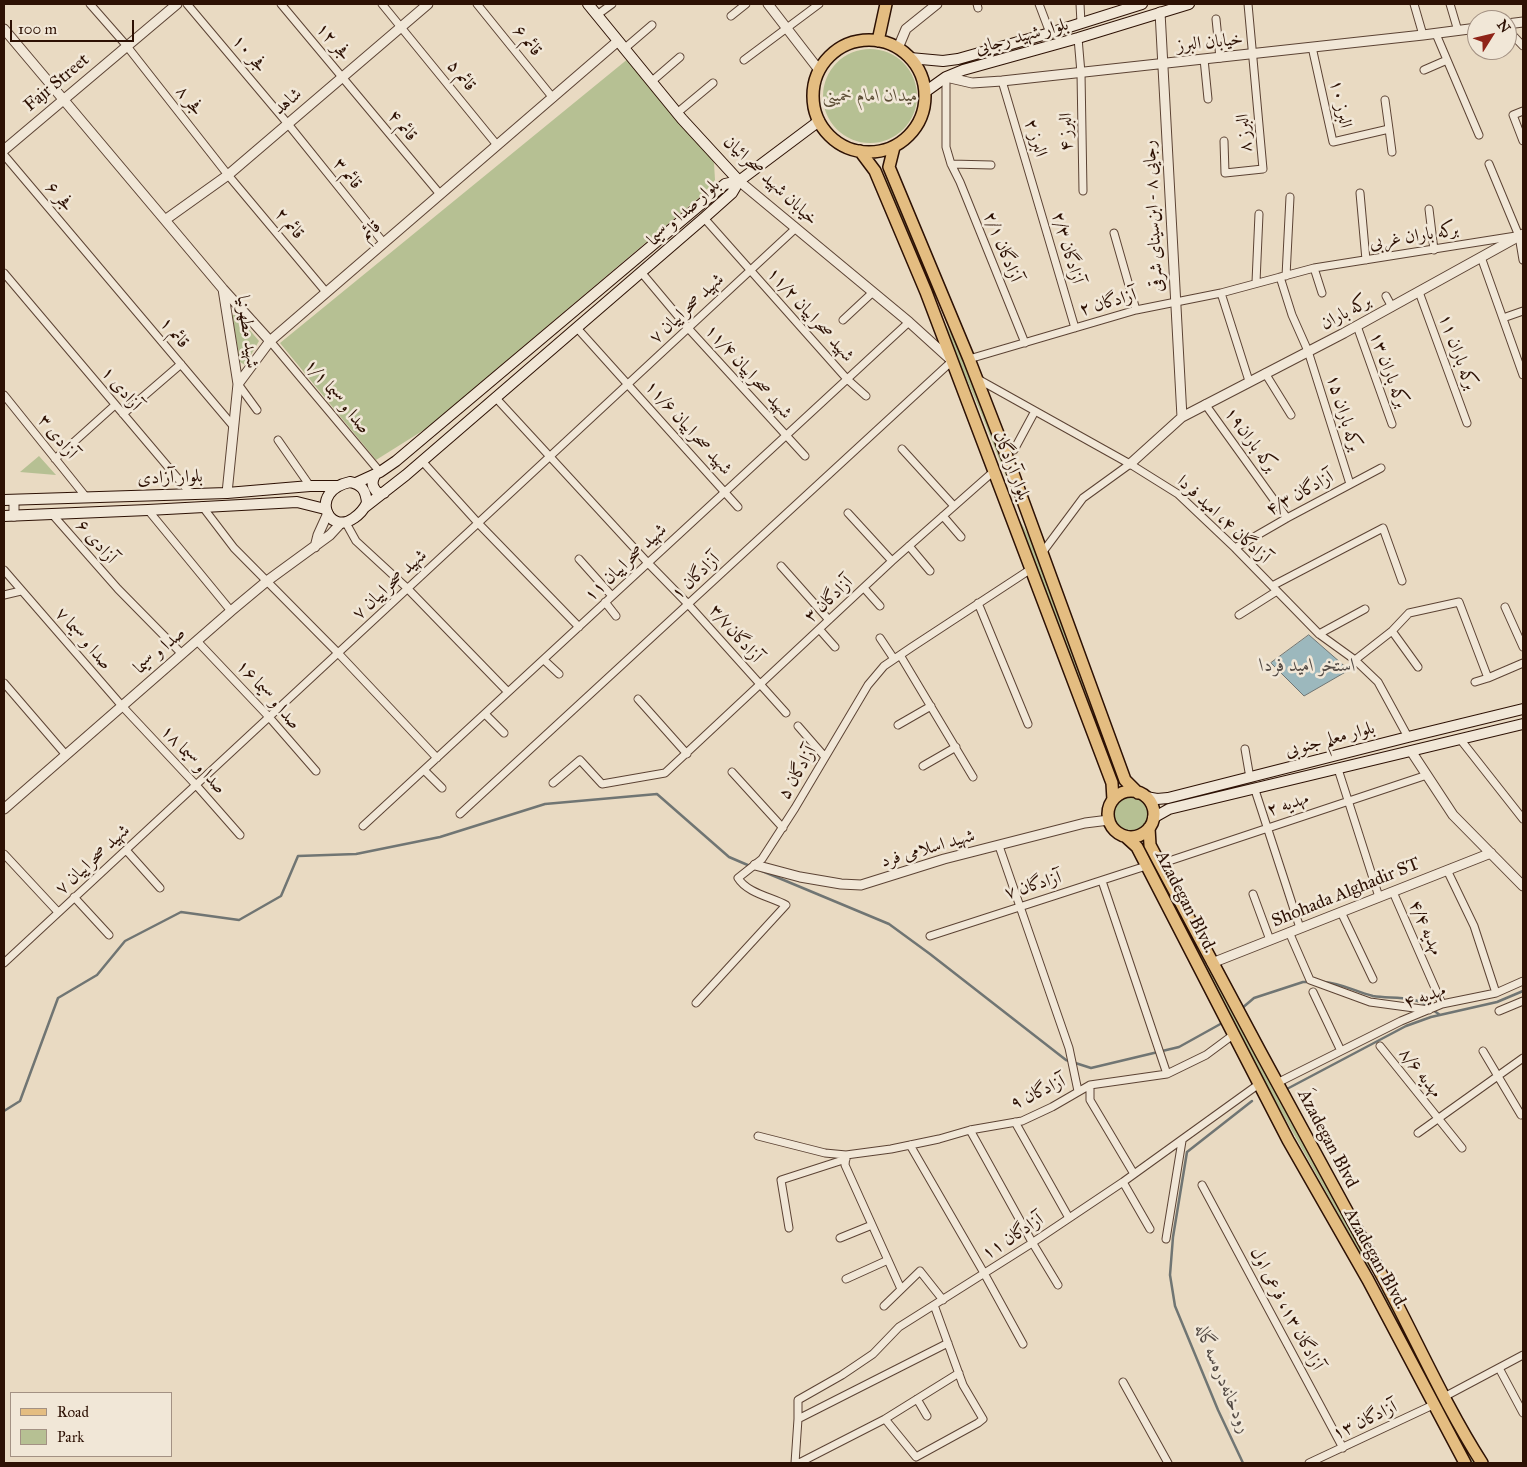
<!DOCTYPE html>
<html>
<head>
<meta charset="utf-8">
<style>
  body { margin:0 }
  #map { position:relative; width:1527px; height:1467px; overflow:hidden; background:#e9dac2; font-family:"IM FELL Great Primer",serif }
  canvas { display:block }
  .frame { position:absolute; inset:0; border:5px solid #2d1104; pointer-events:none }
  .legend { position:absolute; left:10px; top:1392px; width:162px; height:65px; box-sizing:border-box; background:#f1e7d7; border:1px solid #a39183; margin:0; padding:6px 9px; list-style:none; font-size:15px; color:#2d1104 }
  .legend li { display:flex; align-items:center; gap:10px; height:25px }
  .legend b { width:25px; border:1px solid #a39183 }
  .north { position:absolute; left:1467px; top:10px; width:50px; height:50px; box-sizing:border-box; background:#f1e7d7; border:1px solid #a39183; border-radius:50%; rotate:54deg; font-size:14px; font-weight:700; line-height:20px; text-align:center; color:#2d1104 }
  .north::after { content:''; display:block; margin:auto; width:18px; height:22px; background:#8f2418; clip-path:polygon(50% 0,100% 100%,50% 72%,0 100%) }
  .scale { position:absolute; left:10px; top:20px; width:124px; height:22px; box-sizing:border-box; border:2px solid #2d1104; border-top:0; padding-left:6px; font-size:15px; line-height:18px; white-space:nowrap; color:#2d1104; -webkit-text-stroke:4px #f1e7d7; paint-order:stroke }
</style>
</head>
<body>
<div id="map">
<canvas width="1527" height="1467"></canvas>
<div class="frame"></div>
<ul class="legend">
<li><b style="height:6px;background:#e4bd81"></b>Road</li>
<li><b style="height:14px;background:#b6c093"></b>Park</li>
</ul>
<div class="north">N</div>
<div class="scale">100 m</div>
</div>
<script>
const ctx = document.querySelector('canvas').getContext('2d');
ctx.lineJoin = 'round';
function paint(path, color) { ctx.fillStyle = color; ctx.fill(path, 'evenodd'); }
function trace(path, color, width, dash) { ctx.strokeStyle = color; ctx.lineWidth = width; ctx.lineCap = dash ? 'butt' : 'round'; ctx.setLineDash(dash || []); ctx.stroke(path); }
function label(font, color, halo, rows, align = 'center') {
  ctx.font = font + ' "IM FELL Great Primer",Amiri,serif'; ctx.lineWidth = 5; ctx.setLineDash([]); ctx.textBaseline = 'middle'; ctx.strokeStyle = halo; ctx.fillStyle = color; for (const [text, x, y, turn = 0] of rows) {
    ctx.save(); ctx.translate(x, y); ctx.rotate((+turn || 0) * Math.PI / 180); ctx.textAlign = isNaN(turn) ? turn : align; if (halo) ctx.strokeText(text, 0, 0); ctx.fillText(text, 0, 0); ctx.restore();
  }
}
paint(new Path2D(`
  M823 96a47 47 0 1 1 94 0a47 47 0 1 1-94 0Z
  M629,58L707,152L714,163L715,180L702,195L427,428L376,460L280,343Z
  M882,175H884L893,192L932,285L930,286Z
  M936,308L953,337L1008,472L1013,494L979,408Z
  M232,315H237L259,341L245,365L240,362Z
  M39,456L56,475L20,472Z
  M1017,516L1032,541L1120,775L1112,777Z
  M1114 814a17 17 0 1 1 34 0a17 17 0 1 1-34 0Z
  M1147,845L1371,1267L1369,1269L1267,1086L1142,847Z
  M1383,1289L1463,1445L1474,1463H1470L1460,1446L1380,1291Z`), '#b6c093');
const water = new Path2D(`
  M1309,635L1349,670L1304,696L1271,663Z`);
paint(water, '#9cb8bd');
trace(water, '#707573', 1);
trace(new Path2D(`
  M762,871L889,924L930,954L1066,1060L1091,1068L1179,1047L1224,1022
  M1324,982C1341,983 1356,992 1373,996C1391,999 1414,995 1429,1007
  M1241,1009L1254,998L1303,982H1308
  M1433,1010L1440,1015
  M1285,1090L1406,1026L1431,1017L1497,1002L1523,991
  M4,1111L20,1101L58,998L97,975L125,941L181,912L239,920L281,896L298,856L356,854L440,837L545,804L657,794L729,857L750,866
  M1243,1463L1218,1410L1175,1306L1170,1275L1173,1237L1187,1152L1252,1101`), '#707573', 2.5);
const minor = new Path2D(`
  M90,4L126,45L228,175L326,292
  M187,4L288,124L383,242
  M281,4L439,193
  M382,4L497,145
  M477,4L553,98
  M977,4L978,8
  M1039,4L1050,33
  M1080,4L1081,23
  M1414,4L1423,35
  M1450,4L1458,31
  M597,15L612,4
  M731,16L746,4
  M1216,19L1220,58
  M1507,29L1523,46
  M1436,34L1479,135
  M1078,38L1081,73L1083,191
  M1312,47L1333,142L1389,129L1385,100
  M624,49L652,25
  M1204,59L1208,99
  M744,60L819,4
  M1424,70L1447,60
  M946,77V147L951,164L960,182L1025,343
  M1002,81L1075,328
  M651,82L680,57
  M677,113L713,83
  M1389,129L1392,152
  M1224,141L1225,173L1263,169L1248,4
  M1523,141L1513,115L1523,111
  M4,155L234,427
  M951,164L991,165
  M1489,164L1519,236L1523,260
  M1360,193L1366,260
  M1429,209L1434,250
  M704,218L847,379L866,396
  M1114,233L1136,310
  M1481,257L1523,375
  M1314,268L1322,293
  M641,272L688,328L805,456
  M4,273L191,494
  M1286,276L1290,197
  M1280,277L1292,315L1308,351L1350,484
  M1256,282L1259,214
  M1419,292L1467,423
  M1221,293L1249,381
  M1386,296L1392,307
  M1503,318L1523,311
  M843,320L872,293
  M1357,326L1392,424
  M577,328L738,507
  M270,341L380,472
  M969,359L1136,310L1221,293L1314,268L1516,236
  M1265,373L1291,415
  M976,378L1130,464L1178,494L1235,548L1319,634L1355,660L1378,682L1408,737
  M238,384L257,410
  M4,395L86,497
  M495,397L648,563L688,604L786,713
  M1205,404L1287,518
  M123,414L181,364
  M278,440L310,486
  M902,449L954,506
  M1014,450L1035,411
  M55,459L115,405
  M422,461L478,523L579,627
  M202,506L234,548L338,653L437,758
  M148,510L231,611
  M848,513L892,561
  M52,514L118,589L182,654
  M943,516L961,537
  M346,523L356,541L407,588L508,692
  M909,546L930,571
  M1235,548L1287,518L1381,468
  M1042,553L1083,498L1130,464
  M579,559L612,596
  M781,566L829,620
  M4,570L122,706L196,785L240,835
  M1272,586L1383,528L1402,581
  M864,588L880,606
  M4,595L21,591
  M605,602L616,616
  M978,603L1028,724
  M1505,607L1523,647
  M1239,615L1277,591
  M820,630L835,647
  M1392,631L1418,667
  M1319,634L1365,609
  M880,638L894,659
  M197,641L269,717L316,771
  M900,655L973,777
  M544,660L559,674
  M1355,660L1392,631L1409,613L1459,602L1488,678L1523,663
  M1475,682L1488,678
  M4,683L66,755
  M638,699L687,754
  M485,714L504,733
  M898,725L931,706
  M798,726L825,757
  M1460,739L1523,819
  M1245,749L1250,778
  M923,766L956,747
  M1338,769L1379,897
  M424,770L442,788
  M732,772L783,828
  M553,783L580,760L602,784L665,773L892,561L994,471
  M1255,790L1300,928
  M460,814L952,361
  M363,826L909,322
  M999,846L1069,1048L1078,1091
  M126,850L160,888
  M4,854L58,912
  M1160,864L1427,775
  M1447,870L1474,926L1496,993
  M1102,881L1167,1074
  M1393,892L1442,1004
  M1253,894L1270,940
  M74,897L109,935
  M1341,912L1373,979
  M1289,932L1310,980L1370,1002L1429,1010
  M930,936L1146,866
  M4,963L796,228
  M1313,992L1341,1051
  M696,1003L786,905C771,897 747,893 738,878L762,859L795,808L868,685L884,666L912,647L1031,569
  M1499,1011L1523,1001
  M1380,1046L1462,1148
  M1483,1051L1521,1115
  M1277,1083L1401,1021L1442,1004L1496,993L1523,981
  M1090,1085V1100L1134,1174
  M1015,1122L1069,1218
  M970,1130L1032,1242L1058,1285
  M1418,1133L1523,1058
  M758,1136L825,1153L846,1155L891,1149L939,1139L970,1130L1022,1121L1052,1107L1090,1085L1167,1074L1206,1055L1233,1035
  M910,1145L984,1273L1023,1344
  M846,1155L845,1165L901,1289
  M1123,1182L1150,1229
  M1202,1185L1343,1448
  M789,1228L781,1180L846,1159
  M840,1238L872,1225
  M1166,1239L1182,1141
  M846,1279L888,1260
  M884,1306L920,1271L943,1300
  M1499,1368L1523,1413
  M1123,1382L1168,1463
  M1444,1397L1523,1355
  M917,1399L927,1416
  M798,1419V1400L842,1375L873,1354L899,1327L1029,1245L1123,1182L1259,1084
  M885,1419L959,1373
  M795,1463L798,1419L948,1343
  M799,1463L885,1419L916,1457L978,1423L983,1419L963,1385L934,1305
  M1309,1463L1433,1405`);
const tertiary = new Path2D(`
  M768,4L819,70
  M1160,12L1182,417
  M1507,24L1523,22
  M4,29L223,289L270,341
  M898,48L906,29L937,4
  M946,77L972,83L1002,81L1423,35L1477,28
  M4,150L177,4
  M739,181L909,322L952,361
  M165,220L228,175L428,4
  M223,289L238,384
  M1130,464L1182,417L1344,333L1523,234
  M227,493L238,384L270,341L618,41
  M14,516V500
  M315,547L318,535L328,513
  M1411,751L1453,815L1523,886
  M4,809L231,611L267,581L330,535L341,523
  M755,865L800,877L841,884L861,885L944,859L1085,823L1109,820
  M1212,963L1491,853`);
const secondary = new Path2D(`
  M588,4L682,119L739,181
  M910,58L943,61L958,59L1050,33L1142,4
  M925,92L946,77L963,70L1078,38L1189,4
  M375,475C371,483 372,487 378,493H384
  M350,482C362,484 366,491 367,503C364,509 360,514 354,518C328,537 308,491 350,482Z
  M356,483L380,472L396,461L725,184L739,181L819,121
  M4,500L227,493L310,486H337
  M365,507L406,475L704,218L732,193L739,181
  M4,516L148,510L297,502L325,509
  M1146,797L1157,799L1168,798L1408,737L1523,709
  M1153,818L1169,809L1523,724`);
const primary = new Path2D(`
  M813 96a56 56 0 1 1 112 0a56 56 0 1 1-112 0Z
  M878,41L886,4
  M894,147L889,167L969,359L1007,457L1125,780L1138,793
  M860,151L875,171L926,292L1112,783L1113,800
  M1108 814a23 23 0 1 1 46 0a23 23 0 1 1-46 0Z
  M1149,828L1150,845L1160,864C1232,1000 1305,1135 1379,1270C1414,1334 1443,1402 1482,1463
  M1125,836L1137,847L1288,1140L1368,1280L1465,1463`);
trace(minor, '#5c4334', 9);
trace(tertiary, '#5c4334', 11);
trace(secondary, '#2d1104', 12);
trace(primary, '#2d1104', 14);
trace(minor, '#f1e7d7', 7);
trace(tertiary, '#f1e7d7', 9);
trace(secondary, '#f1e7d7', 10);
trace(primary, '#e4bd81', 11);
label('18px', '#2d1104', '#f1e7d7', [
  ["بلوار شهید رجایی",1022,37,-15],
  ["قائم ۶",527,41,51],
  ["فجر ۱۲",333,42,50],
  ["خیابان البرز",1210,43,-6],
  ["فجر ۱۰",249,54,50],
  ["قائم ۵",461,76,51],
  ["Fajr Street",57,83,-40],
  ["فجر ۸",189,101,52],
  ["شاهد",288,102,-41],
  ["البرز ۱۰",1340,104,78],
  ["قائم ۴",402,126,50],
  ["البرز ۴",1067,132,-91],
  ["البرز ۸",1245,133,-95],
  ["البرز ۲",1035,138,73],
  ["قائم ۳",347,174,51],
  ["خیابان شهید صحرائیان",770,181,43],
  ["فجر ۶",59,197,50],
  ["بلوار صدا و سیما",684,213,-42],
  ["رجایی ۸ - ابن‌سینای شرقی",1154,216,-93],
  ["قائم ۲",289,224,50],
  ["قائم",371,231,-41],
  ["برکه باران غربی",1414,237,-9],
  ["آزادگان ۲/۱",1002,247,68],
  ["آزادگان ۲/۳",1067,248,74],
  ["آزادگان ۲",1108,303,-16],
  ["شهید صحراییان ۷",687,309,-43],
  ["برکه باران",1346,313,-28],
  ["شهید صحراییان ۱۱/۲",810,315,48],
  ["شهید مطهرنیا",247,332,82],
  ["قائم ۱",174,333,50],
  ["برکه باران ۱۱",1457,352,70],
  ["برکه باران ۱۳",1388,370,70],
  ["شهید صحراییان ۱۱/۴",748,372,48],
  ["آزادی ۱",121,389,50],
  ["صدا و سیما ۱/۱",337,397,50],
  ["برکه باران ۱۵",1343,413,73],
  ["شهید صحراییان ۱۱/۶",688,428,48],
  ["آزادی ۳",57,437,51],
  ["برکه باران۱۹",1250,440,54],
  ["بلوار آزادگان",1011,466,69],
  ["بلوار آزادی",170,478,-2],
  ["آزادگان ۴/۳",1300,494,-29],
  ["آزادگان ۴، امید فردا",1223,520,43],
  ["آزادی ۶",96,542,49],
  ["شهید صحراییان ۱۱",626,563,-43],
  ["آزادگان ۱",696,577,-43],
  ["شهید صحراییان ۷",390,585,-43],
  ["آزادگان ۳",829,600,-43],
  ["آزادگان۳/۷",735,634,49],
  ["صدا و سیما ۷",83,639,49],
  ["صدا و سیما",160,651,-41],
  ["صدا و سیما ۱۶",268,695,48],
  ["بلوار معلم جنوبی",1330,740,-15],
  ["صدا و سیما ۱۸",193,760,47],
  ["آزادگان ۵",798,773,-60],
  ["مهدیه ۲",1288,805,-18],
  ["شهید اسلامی فرد",928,849,-16],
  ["شهید صحراییان ۷",93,860,-43],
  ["آزادگان ۷",1033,886,-17],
  ["Shohada Alghadir ST",1346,893,-22],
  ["Azadegan Blvd.",1185,902,63],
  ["مهدیه ۴/۴",1425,928,66],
  ["مهدیه ۴",1425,997,-19],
  ["مهدیه ۸/۶",1420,1073,52],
  ["آزادگان ۹",1038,1093,-25],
  ["َAzadegan Blvd",1327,1139,62],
  ["آزادگان ۱۱",1013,1237,-33],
  ["Azadegan Blvd.",1375,1259,61],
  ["آزادگان ۱۳، فرعی اول",1286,1309,62],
  ["آزادگان ۱۳",1365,1421,-25]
]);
label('italic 18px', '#5d4e36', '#f1e7d7', [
  ["میدان امام خمینی",870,97]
]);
label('italic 19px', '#544b45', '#f1e7d7', [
  ["استخر امید فردا",1308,666],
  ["رودخانه‌دره‌سه‌گاله",1222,1379,67]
]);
</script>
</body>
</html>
